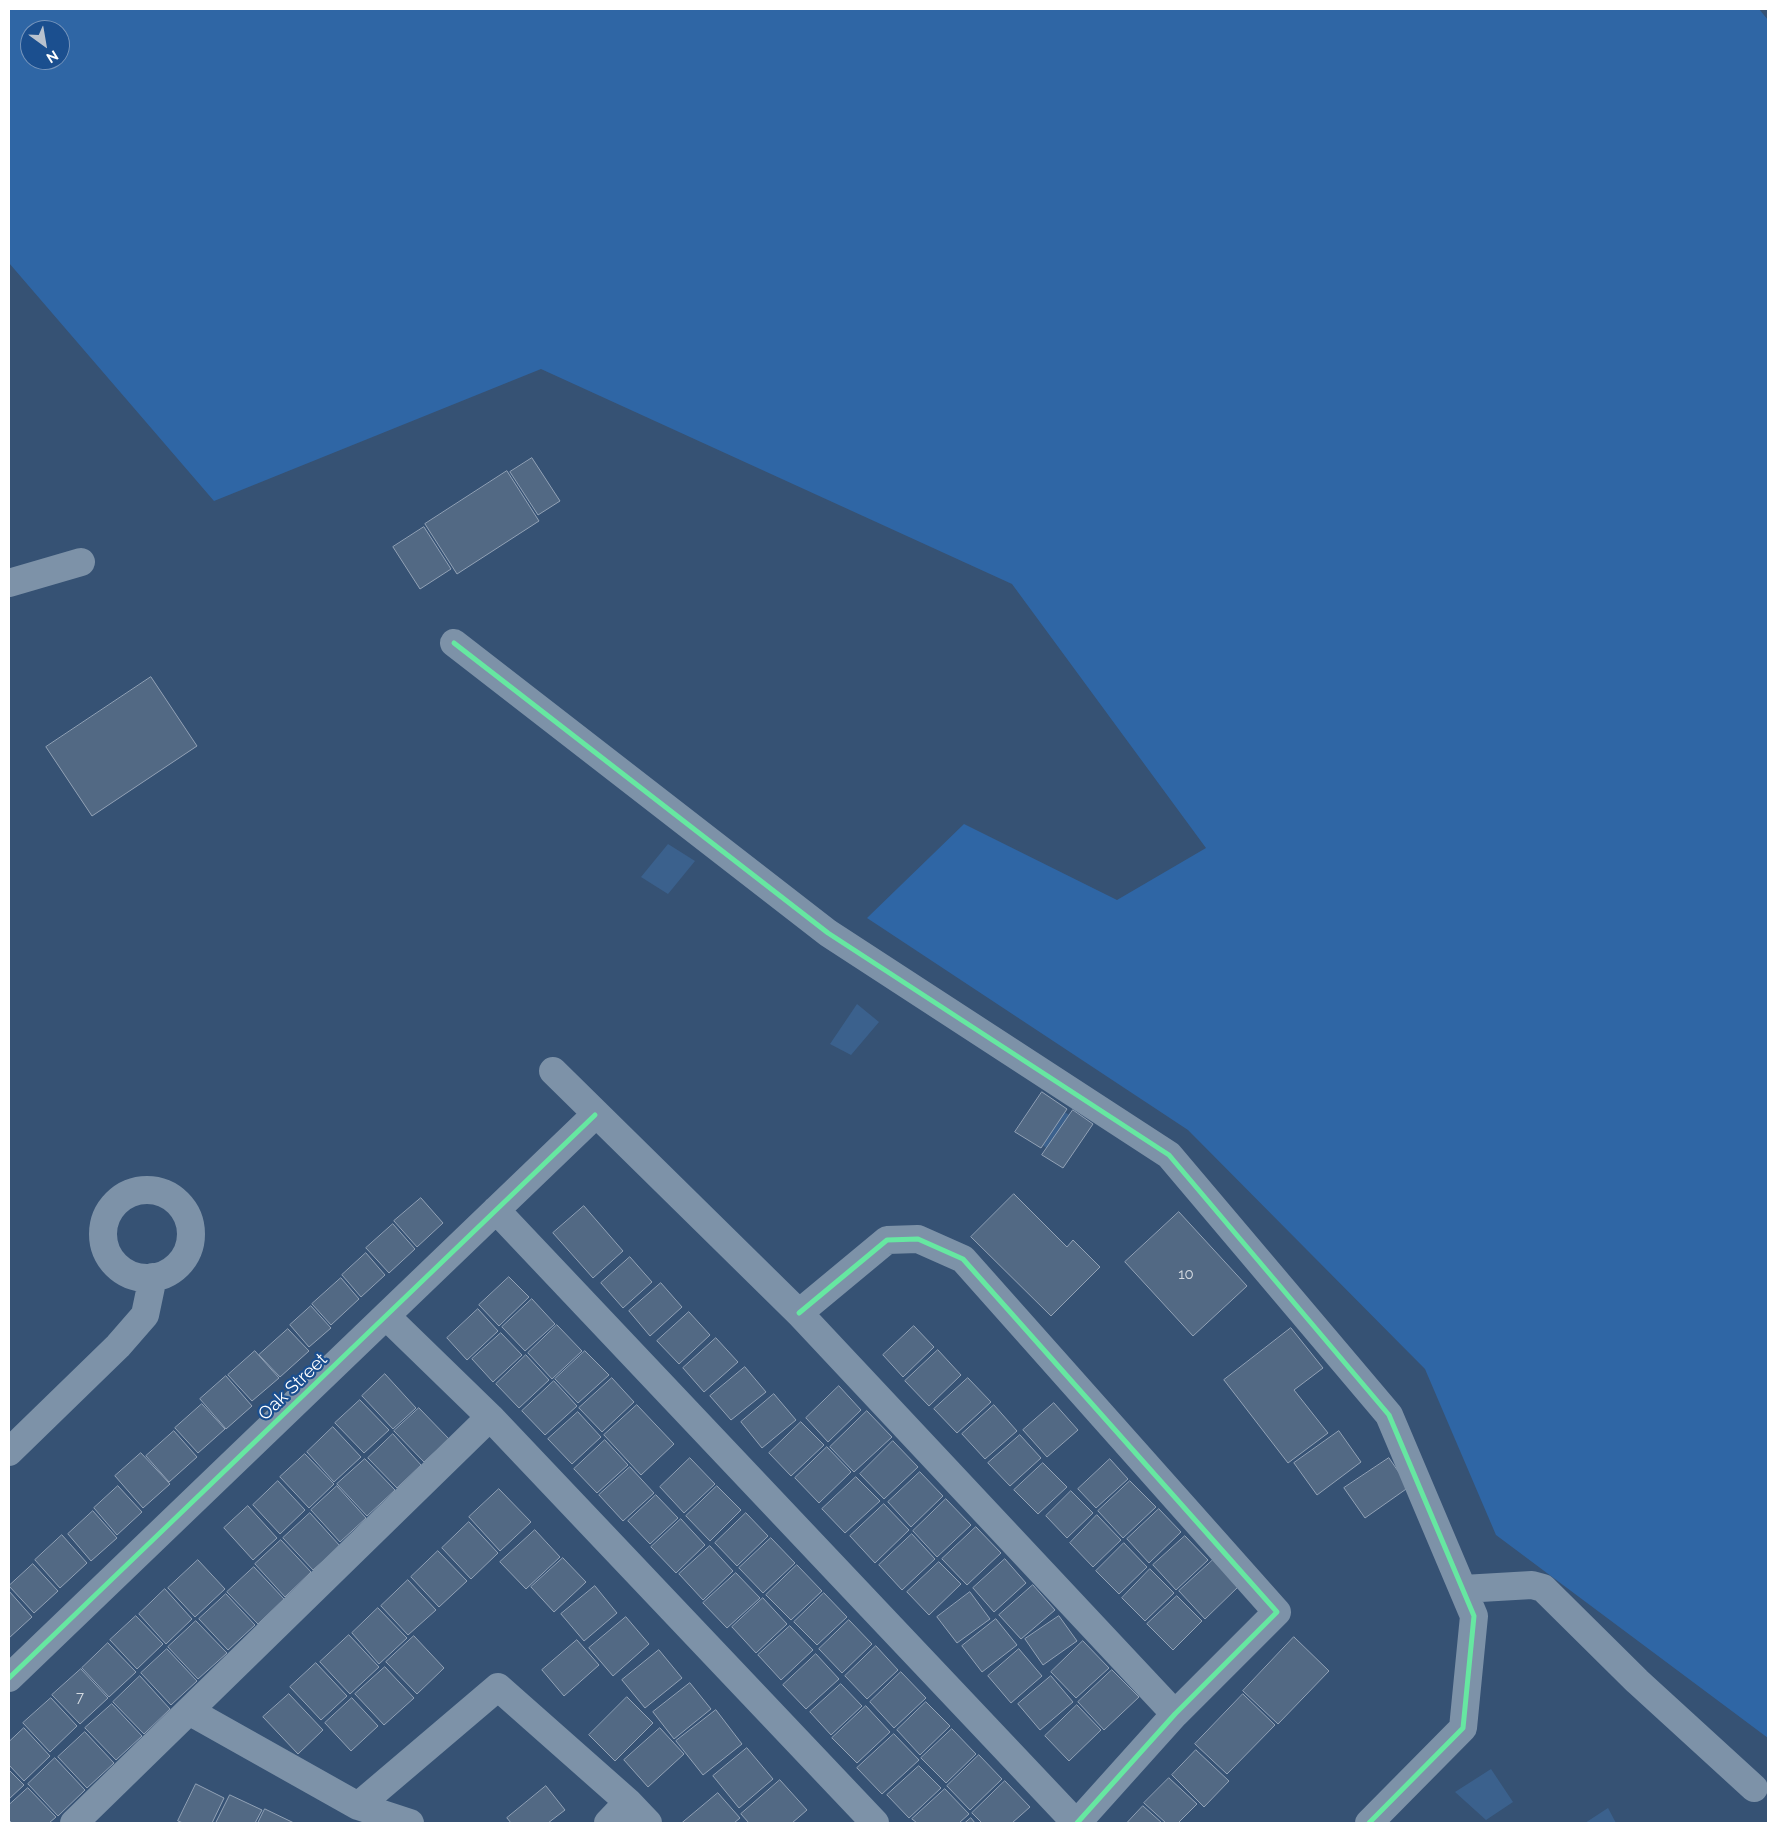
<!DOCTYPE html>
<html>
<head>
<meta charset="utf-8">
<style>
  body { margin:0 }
  #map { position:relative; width:1777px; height:1832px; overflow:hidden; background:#365274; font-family:Raleway,sans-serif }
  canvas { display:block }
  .frame { position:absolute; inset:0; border:10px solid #fff; pointer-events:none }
  .north { position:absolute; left:20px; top:20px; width:50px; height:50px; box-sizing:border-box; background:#1b4f8f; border:1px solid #7695bc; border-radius:50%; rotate:148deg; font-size:14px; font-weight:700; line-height:20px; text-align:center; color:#fff }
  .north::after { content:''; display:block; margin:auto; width:18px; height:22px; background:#b9c2ce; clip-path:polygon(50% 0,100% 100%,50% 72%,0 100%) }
</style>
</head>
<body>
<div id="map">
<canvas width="1777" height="1832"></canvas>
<div class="frame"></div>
<div class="north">N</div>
</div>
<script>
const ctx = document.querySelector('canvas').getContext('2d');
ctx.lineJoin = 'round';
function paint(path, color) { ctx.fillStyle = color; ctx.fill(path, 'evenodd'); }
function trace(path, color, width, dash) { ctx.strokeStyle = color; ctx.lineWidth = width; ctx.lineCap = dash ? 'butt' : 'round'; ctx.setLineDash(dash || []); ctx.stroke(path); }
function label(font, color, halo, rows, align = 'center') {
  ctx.font = font + ' Raleway,sans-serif'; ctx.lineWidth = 4.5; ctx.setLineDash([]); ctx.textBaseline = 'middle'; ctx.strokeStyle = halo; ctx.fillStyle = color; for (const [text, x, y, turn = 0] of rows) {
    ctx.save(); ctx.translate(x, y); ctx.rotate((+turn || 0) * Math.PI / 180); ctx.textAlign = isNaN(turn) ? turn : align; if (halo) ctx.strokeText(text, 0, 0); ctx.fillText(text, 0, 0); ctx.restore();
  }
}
paint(new Path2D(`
  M9,9H1759L1768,20V1738L1496,1535L1425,1369L1188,1130L867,918L964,824L1117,900L1206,848L1012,584L541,369L214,501L9,263ZM30,30H60V60H30Z`), '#2f66a5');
paint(new Path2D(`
  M668,844L695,861L668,894L641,877Z
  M857,1004L879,1022L851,1055L830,1044Z
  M1055,1107L1077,1119L1054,1155L1034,1137Z
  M1491,1769L1513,1802L1486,1820L1455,1792Z
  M1608,1808L1616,1823H1585Z`), '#3b618d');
const building = new Path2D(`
  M532,458L560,501L538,515L510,472Z
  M507,471L539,521L457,574L425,524Z
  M424,527L451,569L420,589L393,547Z
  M151,677L197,746L92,816L46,747Z
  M1042,1092L1067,1109L1041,1148L1015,1132Z
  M1073,1110L1093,1124L1063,1168L1042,1155Z
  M1014,1194L1067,1247L1073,1240L1100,1267L1051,1316L971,1237Z
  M421,1198L443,1223L417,1247L394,1221Z
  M584,1206L623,1251L593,1278L553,1233Z
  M1179,1212L1247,1286L1193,1336L1125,1262Z
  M393,1224L415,1249L389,1273L366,1248Z
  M366,1253L385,1275L361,1297L342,1275Z
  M630,1257L652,1282L623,1308L601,1283Z
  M509,1277L529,1297L499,1326L479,1305Z
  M341,1278L359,1299L331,1325L312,1304Z
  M661,1283L682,1307L650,1336L629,1311Z
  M532,1299L555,1324L525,1351L502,1327Z
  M311,1306L331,1328L309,1347L290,1325Z
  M478,1309L498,1331L467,1360L447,1338Z
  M689,1312L710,1335L679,1364L657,1341Z
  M557,1325L582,1351L552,1379L528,1353Z
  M914,1326L934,1347L903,1377L883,1355Z
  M1291,1328L1323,1368L1294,1390L1328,1433L1288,1463L1224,1380Z
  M288,1329L309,1351L280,1377L259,1355Z
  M501,1333L522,1355L493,1382L472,1359Z
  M716,1338L738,1362L704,1392L683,1368Z
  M938,1350L961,1375L929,1406L905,1381Z
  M255,1351L279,1378L252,1401L228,1375Z
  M585,1351L609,1375L578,1403L555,1379Z
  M526,1355L549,1380L519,1408L496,1384Z
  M745,1367L766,1392L731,1420L710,1396Z
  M385,1374L416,1408L393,1429L362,1396Z
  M226,1376L252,1406L226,1429L200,1399Z
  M612,1378L634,1402L602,1432L579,1408Z
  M968,1378L991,1402L957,1433L934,1409Z
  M554,1381L577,1406L545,1435L522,1411Z
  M839,1386L861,1410L828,1442L806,1418Z
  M774,1394L796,1420L762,1448L741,1422Z
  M360,1400L389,1430L364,1453L335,1423Z
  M1054,1403L1078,1430L1047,1457L1023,1430Z
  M202,1404L225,1429L198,1453L175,1428Z
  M637,1405L674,1444L641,1475L604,1435Z
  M994,1405L1017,1431L985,1459L962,1434Z
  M419,1408L449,1439L424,1462L394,1431Z
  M867,1411L892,1437L854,1472L830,1447Z
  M578,1412L601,1437L572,1464L548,1439Z
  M801,1422L824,1445L791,1476L769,1453Z
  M333,1427L361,1457L334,1482L307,1452Z
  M174,1431L197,1457L169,1482L146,1456Z
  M1339,1431L1361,1462L1317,1495L1294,1463Z
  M393,1434L421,1465L397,1488L368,1458Z
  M1020,1435L1041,1458L1010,1486L988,1463Z
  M605,1440L628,1465L597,1493L574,1469Z
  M893,1441L918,1467L884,1499L860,1474Z
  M827,1447L851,1472L819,1503L795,1478Z
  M141,1453L170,1484L143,1508L115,1476Z
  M305,1454L334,1484L309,1508L280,1477Z
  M690,1458L715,1484L684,1513L660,1487Z
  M1389,1458L1409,1487L1365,1518L1344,1488Z
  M365,1459L395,1490L367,1516L337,1484Z
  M1110,1459L1128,1479L1096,1508L1078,1489Z
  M1043,1463L1067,1487L1038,1514L1014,1490Z
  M630,1467L654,1493L623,1521L599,1495Z
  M920,1472L943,1496L911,1527L888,1502Z
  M856,1477L880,1501L845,1533L822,1509Z
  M278,1481L305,1510L280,1534L253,1505Z
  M1130,1481L1156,1507L1123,1538L1098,1511Z
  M118,1486L142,1512L117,1535L94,1508Z
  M337,1486L366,1518L340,1542L311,1510Z
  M717,1486L741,1510L710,1541L686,1516Z
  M499,1489L531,1522L500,1551L469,1517Z
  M1071,1491L1093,1513L1067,1538L1046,1516Z
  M656,1495L678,1518L650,1544L628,1521Z
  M946,1499L971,1525L937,1557L913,1531Z
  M884,1504L909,1530L875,1563L850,1536Z
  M248,1506L277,1538L253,1560L224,1528Z
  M1159,1509L1181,1532L1149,1563L1127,1539Z
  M93,1511L117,1538L91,1561L68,1534Z
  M310,1513L340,1546L313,1570L283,1538Z
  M746,1513L768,1536L737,1566L715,1543Z
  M1097,1515L1121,1540L1093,1567L1070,1543Z
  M681,1519L705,1545L676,1573L651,1547Z
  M469,1522L498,1553L471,1579L442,1548Z
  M976,1527L1001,1553L967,1585L942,1559Z
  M535,1530L560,1557L526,1589L500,1562Z
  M912,1534L935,1559L902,1590L879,1565Z
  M62,1535L87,1563L60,1588L35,1560Z
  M1185,1536L1208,1560L1176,1590L1153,1565Z
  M771,1538L795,1563L763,1593L739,1568Z
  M281,1540L311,1572L285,1597L255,1564Z
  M1124,1543L1147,1567L1119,1594L1096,1571Z
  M710,1546L733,1571L703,1600L679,1574Z
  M438,1551L467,1581L439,1607L411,1577Z
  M563,1558L586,1582L554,1612L531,1587Z
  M1005,1559L1026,1583L994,1612L973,1588Z
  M198,1560L225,1589L195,1617L168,1588Z
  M1213,1560L1238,1587L1205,1619L1179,1591Z
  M939,1562L961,1584L929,1615L907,1592Z
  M33,1564L58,1591L34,1613L9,1586Z
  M797,1565L822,1591L791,1620L766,1595Z
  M254,1567L284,1599L258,1624L227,1592Z
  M1150,1569L1174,1593L1145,1621L1122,1598Z
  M736,1573L760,1598L727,1628L703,1603Z
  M408,1580L436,1610L408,1635L381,1606Z
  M1033,1585L1055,1610L1021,1639L999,1615Z
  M595,1586L617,1613L584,1641L561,1614Z
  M165,1589L192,1619L166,1644L139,1614Z
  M9,1591L32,1617L9,1638Z
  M970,1592L990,1619L957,1643L937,1617Z
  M824,1593L847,1617L817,1645L794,1622Z
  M226,1594L255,1625L228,1650L199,1619Z
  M1177,1596L1202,1621L1173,1650L1147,1624Z
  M763,1598L787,1624L756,1653L732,1627Z
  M378,1608L407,1638L379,1664L352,1633Z
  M136,1616L163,1644L137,1669L110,1640Z
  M1059,1616L1077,1641L1043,1665L1025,1639Z
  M626,1617L649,1644L613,1676L589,1648Z
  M996,1619L1017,1645L982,1672L962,1646Z
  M849,1620L872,1644L842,1673L819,1649Z
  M196,1621L227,1653L198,1679L168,1647Z
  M790,1626L813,1650L781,1680L758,1655Z
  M349,1635L379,1667L350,1694L320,1662Z
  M414,1636L444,1668L417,1694L386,1662Z
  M1294,1637L1329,1671L1278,1724L1243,1691Z
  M577,1640L599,1665L564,1696L542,1670Z
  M1083,1641L1109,1668L1076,1698L1051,1672Z
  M108,1643L136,1672L109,1697L82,1668Z
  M876,1646L898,1670L867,1699L845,1676Z
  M167,1649L197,1681L171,1705L141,1673Z
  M1019,1649L1042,1676L1011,1703L988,1676Z
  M659,1650L682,1678L645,1708L622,1680Z
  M816,1654L839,1679L806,1709L783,1685Z
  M316,1663L347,1696L321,1720L290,1687Z
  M385,1667L414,1698L384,1725L355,1694Z
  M81,1669L108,1698L80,1724L52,1695Z
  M1112,1670L1139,1697L1104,1730L1078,1702Z
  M901,1672L926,1698L894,1728L870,1702Z
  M140,1676L170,1709L144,1734L113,1702Z
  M1051,1676L1073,1702L1040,1730L1018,1704Z
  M690,1683L711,1709L674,1739L653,1712Z
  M841,1684L862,1706L831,1735L810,1712Z
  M289,1694L323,1730L298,1754L263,1717Z
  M1243,1694L1275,1725L1227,1774L1195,1744Z
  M627,1697L653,1723L615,1761L589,1735Z
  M51,1698L77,1726L50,1752L23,1723Z
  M352,1698L378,1726L351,1751L325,1723Z
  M926,1702L950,1726L920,1755L897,1730Z
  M112,1704L142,1736L116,1760L85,1728Z
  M1077,1705L1101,1730L1069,1761L1045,1736Z
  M866,1706L890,1732L857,1763L832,1738Z
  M716,1710L742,1744L703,1775L676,1741Z
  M24,1728L50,1756L24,1781L9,1765V1742Z
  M660,1728L684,1754L648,1787L624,1760Z
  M952,1729L976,1754L946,1783L921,1758Z
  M85,1732L114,1763L87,1788L58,1757Z
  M894,1734L919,1760L882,1794L857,1768Z
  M747,1748L773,1779L739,1808L713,1776Z
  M1196,1750L1229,1781L1204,1807L1172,1775Z
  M979,1755L1002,1779L970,1810L947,1786Z
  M55,1758L85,1790L58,1816L28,1784Z
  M919,1766L941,1788L909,1818L887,1795Z
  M9,1770L24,1785L9,1799Z
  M1169,1778L1197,1804L1178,1823H1166L1144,1803Z
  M780,1780L807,1810L792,1823H749L741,1814Z
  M1005,1781L1030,1807L1012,1823H982L972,1813Z
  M196,1784L224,1798L212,1823H183L178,1821Z
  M546,1786L565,1810L548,1823H511L507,1818Z
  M28,1788L56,1817L49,1823H12L9,1820V1805Z
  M945,1789L969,1814L959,1823H917L912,1819Z
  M718,1793L740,1818L734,1823H682Z
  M230,1795L262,1810L255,1823H216Z
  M1143,1806L1162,1823H1127Z
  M265,1809L294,1823H258Z
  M971,1818L975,1823H965Z`);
paint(building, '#526984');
trace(building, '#92a2b6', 1);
trace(new Path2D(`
  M9,583L81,562
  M454,643L828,933L1169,1155L1389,1415L1474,1616L1463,1728L1369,1823
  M553,1071L799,1313L1175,1714
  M103 1234a44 44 0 1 1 88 0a44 44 0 1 1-88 0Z
  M496,1210L1076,1823
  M799,1313L887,1240L918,1239L963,1259L1277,1612L1175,1714L1077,1823
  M386,1316L490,1417L875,1823
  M9,1452L118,1346L145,1315L153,1277
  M1463,1589L1532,1585L1543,1588L1637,1681L1754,1788
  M9,1678L595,1115
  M189,1711L358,1806L410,1823
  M358,1806L498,1687L628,1802L648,1823
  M74,1823L490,1417
  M608,1823L628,1802`), '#7d92a8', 28);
trace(new Path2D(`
  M454,643L828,933L1169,1155L1389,1415L1474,1616L1463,1728L1369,1823
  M799,1313L887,1240L918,1239L963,1259L1277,1612L1175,1714L1077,1823
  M9,1678L595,1115`), '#66e7a1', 5);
label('15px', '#d4dae0', null, [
  ["10",1186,1274],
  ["7",80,1697]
]);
label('18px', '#fff', '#1b4f8f', [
  ["Oak Street",293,1387,-44]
]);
</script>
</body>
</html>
